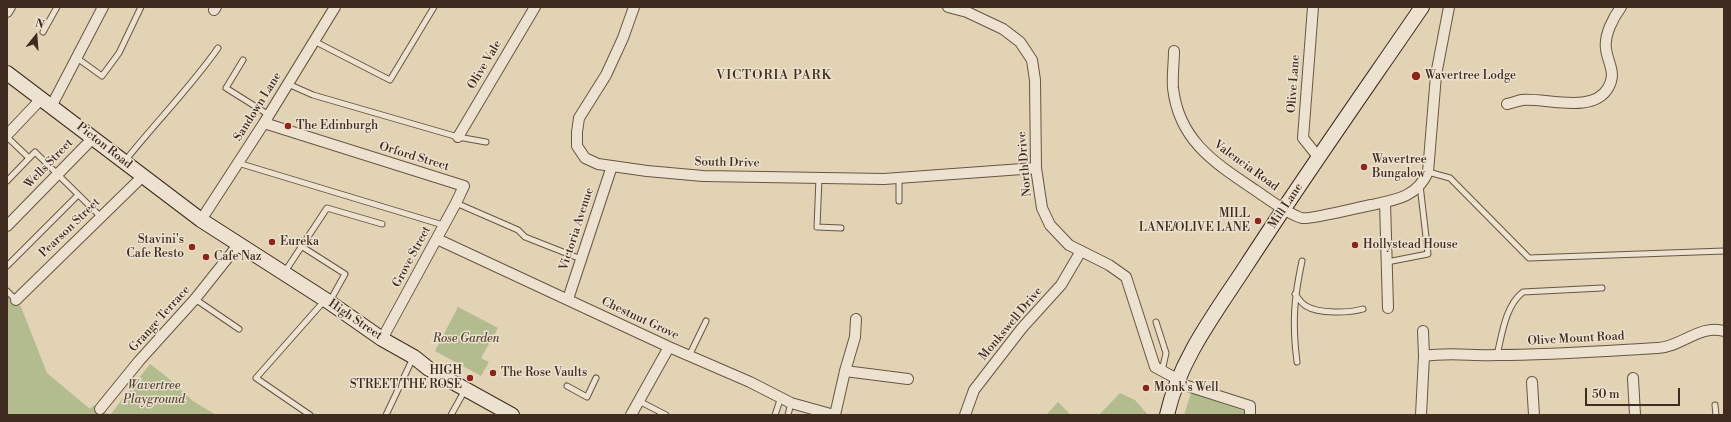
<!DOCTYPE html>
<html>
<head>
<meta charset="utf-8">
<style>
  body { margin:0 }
  #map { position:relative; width:1731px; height:422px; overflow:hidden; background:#e2d3b5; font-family:"Libre Bodoni",serif }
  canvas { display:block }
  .frame { position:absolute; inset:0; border:8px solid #3f2b1f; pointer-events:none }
  .north { position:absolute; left:16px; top:16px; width:40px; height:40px; -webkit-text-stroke:3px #ece2cf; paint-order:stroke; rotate:17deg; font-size:11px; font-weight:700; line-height:16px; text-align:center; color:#3f2b1f }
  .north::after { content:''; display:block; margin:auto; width:14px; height:18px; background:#3f2b1f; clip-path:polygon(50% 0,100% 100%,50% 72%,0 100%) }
  .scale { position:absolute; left:1585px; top:388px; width:95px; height:18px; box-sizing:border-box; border:2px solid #3f2b1f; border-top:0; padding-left:5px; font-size:12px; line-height:14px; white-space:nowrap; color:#3f2b1f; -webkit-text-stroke:3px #ece2cf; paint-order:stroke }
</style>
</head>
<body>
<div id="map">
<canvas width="1731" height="422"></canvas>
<div class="frame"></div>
<div class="north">N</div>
<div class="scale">50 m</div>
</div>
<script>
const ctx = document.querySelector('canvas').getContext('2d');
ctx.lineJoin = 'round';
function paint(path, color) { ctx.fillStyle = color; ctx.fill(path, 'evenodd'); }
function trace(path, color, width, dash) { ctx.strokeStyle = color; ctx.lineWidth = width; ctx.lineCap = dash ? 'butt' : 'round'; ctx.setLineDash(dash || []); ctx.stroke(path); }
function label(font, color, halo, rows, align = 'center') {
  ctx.font = font + ' "Libre Bodoni",serif'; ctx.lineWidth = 3; ctx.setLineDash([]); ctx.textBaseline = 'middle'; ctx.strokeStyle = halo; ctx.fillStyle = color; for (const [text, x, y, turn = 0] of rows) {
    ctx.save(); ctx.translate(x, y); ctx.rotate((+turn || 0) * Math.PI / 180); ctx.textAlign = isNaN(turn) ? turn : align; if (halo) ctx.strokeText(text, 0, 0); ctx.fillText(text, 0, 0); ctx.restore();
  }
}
paint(new Path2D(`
  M7,294L21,307L47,373L90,409L94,405L109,415H7Z
  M458,307L498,328L481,358L489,362L481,376L435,351Z
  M150,364L167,377L193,401L216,415H110Z
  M1120,393L1135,400L1148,415H1099Z
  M1191,393L1244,411V415H1184Z
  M1058,402L1071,415H1046Z`), '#b2bc8e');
const lane = new Path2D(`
  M43,32L57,7
  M314,41L390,80L434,7
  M77,58L102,76L119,53L141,7
  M243,60L226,88L269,115
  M288,84L313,95L458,137L486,142
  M7,137L29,158
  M125,161C155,123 190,88 218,48
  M238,163L443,225
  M1428,172L1450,178L1529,258L1724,251
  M819,178L817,227L841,228
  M7,181L35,152L101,217
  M899,201V178
  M456,203L518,230L525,237L581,259
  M301,246L345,274L330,301
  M1387,262L1428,254L1420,185
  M7,266L78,195
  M284,273L327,208L382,224
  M7,291L16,300
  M1295,294C1298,298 1302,304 1306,306C1319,314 1349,313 1363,309
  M195,299L239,329
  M1156,322L1166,353L1162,371
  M1497,355C1502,335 1505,306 1523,292L1602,288
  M689,356L706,321
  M1297,362C1292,323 1294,298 1302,261
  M567,386L587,397L596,378
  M639,401L666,415
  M1715,405L1716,415
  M310,415L256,378L325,300
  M386,415L413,358
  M451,415L465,390
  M775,415L781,397
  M788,415L791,403`);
const street = new Path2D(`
  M634,7L623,38L606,75L579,118L577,132V146L585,158L598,164L647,171L703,176L884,179L1036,168
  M948,7L967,12L1003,29L1020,42L1032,60L1035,80L1036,168L1042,208L1050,225L1069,245L1109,265L1126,277L1155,367L1179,380
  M1313,7L1303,138L1319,158
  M214,10L216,7
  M7,12L10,7
  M1174,51C1174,63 1172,76 1173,88C1179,141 1215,163 1255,190C1267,198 1289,215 1302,218C1309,220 1360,207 1371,205C1396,200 1417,197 1428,172L1436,75L1449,7
  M1507,104C1512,103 1517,101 1522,100C1547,98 1593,114 1608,88C1617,73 1608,64 1606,49C1604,35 1613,18 1621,7
  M52,105L103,7
  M264,123L464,186L456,203L382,339
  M7,135L42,98
  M458,137L535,7
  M1385,202L1388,308
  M201,220L264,123L335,7
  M7,226L93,138
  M437,239L669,347L750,382L791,403L834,415
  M568,299L612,166
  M16,300L143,176
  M1424,356C1449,352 1472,356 1497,355C1551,355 1605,351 1658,348C1681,347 1700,324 1724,331
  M845,371L908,379
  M1633,378L1635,415
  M1532,382L1534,415
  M1178,383L1250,406V415
  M100,409L139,361L195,299L238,245
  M631,415L669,347
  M835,415L845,371L855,337L856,319
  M965,415L974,390L1022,328L1061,285L1081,251
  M1421,415L1424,356L1423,331`);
const secondary = new Path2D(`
  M7,73L201,220L329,302L382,339L414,357L429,369L512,415
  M1167,415C1179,360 1216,312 1246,266C1303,178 1363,93 1422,7`);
trace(lane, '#685544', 7);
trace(street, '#685544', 12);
trace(secondary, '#3f2b1f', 16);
trace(lane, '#ece2cf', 5);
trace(street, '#ece2cf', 10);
trace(secondary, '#ece2cf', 14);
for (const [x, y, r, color] of [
  [1416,76,5,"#8f2418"],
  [288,126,4,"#8f2418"],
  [1364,167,4,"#8f2418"],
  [1258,221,4,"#8f2418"],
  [272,242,4,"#8f2418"],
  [1355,245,4,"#8f2418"],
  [192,247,4,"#8f2418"],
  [206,257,4,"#8f2418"],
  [493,373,4,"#8f2418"],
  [470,378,4,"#8f2418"],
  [1146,388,4,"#8f2418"]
]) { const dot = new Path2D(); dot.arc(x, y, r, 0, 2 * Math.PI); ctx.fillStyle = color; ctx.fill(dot); trace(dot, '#ece2cf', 1.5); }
label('12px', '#3f2b1f', '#ece2cf', [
  ["Olive Vale",485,65,-59],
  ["Olive Lane",1294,84,-86],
  ["Sandown Lane",258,107,-58],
  ["Picton Road",104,146,38],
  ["Orford Street",414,157,17],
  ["South Drive",727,163,1],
  ["Wells Street",49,164,-46],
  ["North Drive",1025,164,-95],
  ["Valencia Road",1246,166,36],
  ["Mill Lane",1286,206,-56],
  ["Pearson Street",70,228,-44],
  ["Victoria Avenue",577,229,-72],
  ["Grove Street",412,257,-62],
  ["Grange Terrace",160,319,-48],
  ["Chestnut Grove",640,319,25],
  ["High Street",355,320,34],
  ["Monkswell Drive",1011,324,-50],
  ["Olive Mount Road",1576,339,-3]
]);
label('12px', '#3f2b1f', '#ece2cf', [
  ["Wavertree Lodge",1425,76],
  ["The Edinburgh",296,126],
  ["Wavertree",1372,160],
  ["Bungalow",1372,174],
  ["MILL",1250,214,"right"],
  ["LANE/OLIVE LANE",1250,228,"right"],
  ["Stavini's",184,240,"right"],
  ["Cafe Resto",184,254,"right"],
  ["Eureka",280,242],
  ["Hollystead House",1363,245],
  ["Cafe Naz",214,257],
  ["HIGH",462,371,"right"],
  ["STREET/THE ROSE",462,385,"right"],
  ["The Rose Vaults",501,373],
  ["Monk's Well",1154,388]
], 'left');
label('italic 12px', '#564835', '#ece2cf', [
  ["Rose Garden",466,339],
  ["Wavertree",154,386],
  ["Playground",154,400]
]);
ctx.letterSpacing = '1px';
label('13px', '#3f2b1f', '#ece2cf', [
  ["VICTORIA PARK",774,76]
]);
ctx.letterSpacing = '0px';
</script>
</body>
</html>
